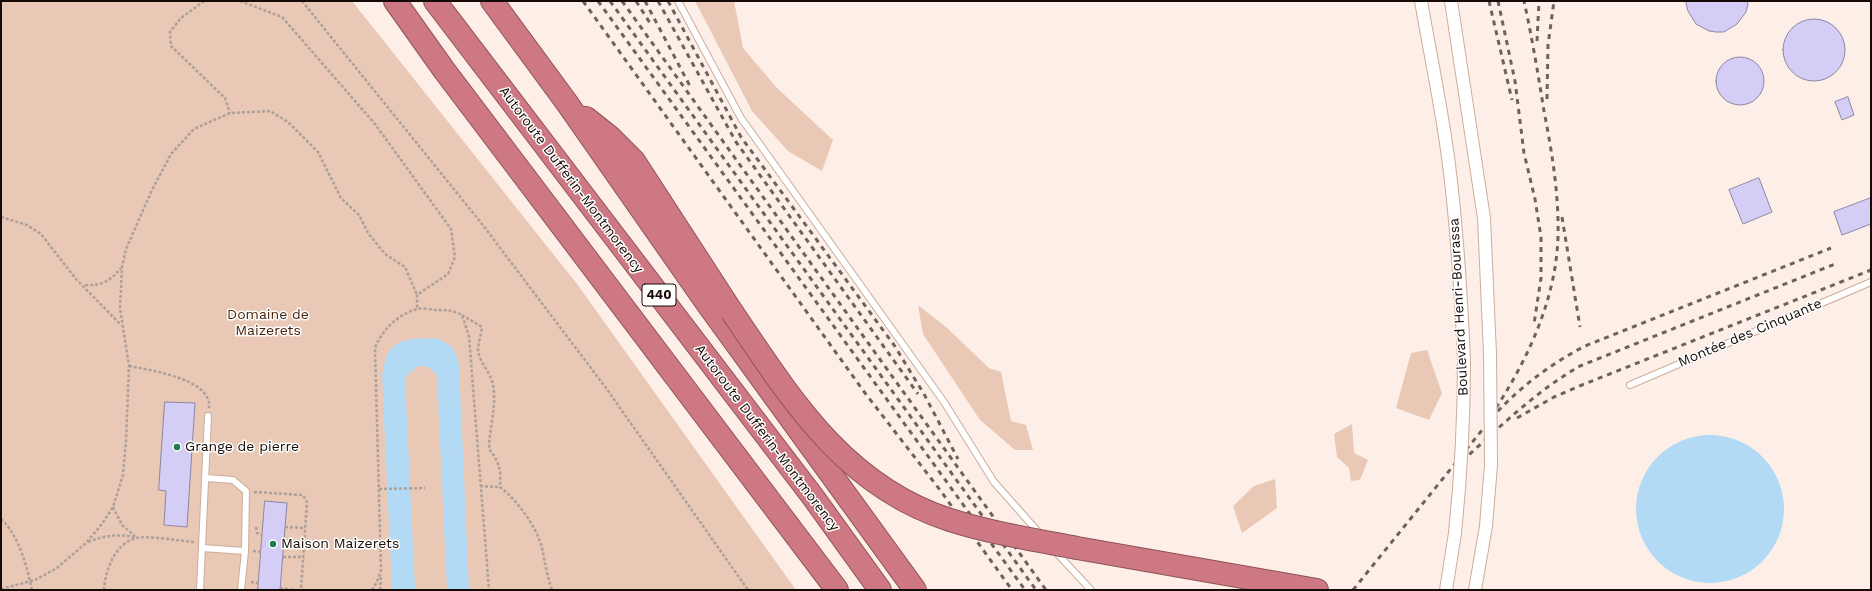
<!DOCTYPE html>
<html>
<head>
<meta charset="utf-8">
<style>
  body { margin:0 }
  #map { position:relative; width:1872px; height:591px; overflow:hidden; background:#fdefe8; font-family:"Work Sans",sans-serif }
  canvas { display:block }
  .frame { position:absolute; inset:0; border:2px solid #150a05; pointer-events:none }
</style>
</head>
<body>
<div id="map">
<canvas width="1872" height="591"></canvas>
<div class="frame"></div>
</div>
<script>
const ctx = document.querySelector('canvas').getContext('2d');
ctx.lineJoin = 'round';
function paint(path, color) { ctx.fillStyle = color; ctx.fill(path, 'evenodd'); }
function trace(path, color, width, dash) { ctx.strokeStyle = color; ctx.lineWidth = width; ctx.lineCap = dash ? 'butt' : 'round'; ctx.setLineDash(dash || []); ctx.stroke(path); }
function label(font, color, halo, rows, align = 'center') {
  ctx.font = font + ' "Work Sans",sans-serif'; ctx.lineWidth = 3; ctx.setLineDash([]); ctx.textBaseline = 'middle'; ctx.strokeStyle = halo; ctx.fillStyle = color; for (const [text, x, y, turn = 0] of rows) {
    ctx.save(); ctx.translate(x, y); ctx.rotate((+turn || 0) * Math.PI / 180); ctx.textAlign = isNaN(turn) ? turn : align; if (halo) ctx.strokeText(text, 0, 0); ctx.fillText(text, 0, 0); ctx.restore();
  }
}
paint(new Path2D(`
  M1,1H352L577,284L796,590H1Z
  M695,1H734L743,48L777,88L833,140L822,171L788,151L752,111Z
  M918,305L946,327L989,368L1001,372L1011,421L1026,425L1033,450H1015L980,420L923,334Z
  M1427,350L1442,393L1429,420L1396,408L1411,353Z
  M1352,424L1354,453L1368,460L1360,480L1351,481L1349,468L1337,457L1334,434Z
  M1275,479L1277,508L1242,533L1233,506L1254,486Z`), '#e9c8b6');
paint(new Path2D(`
  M436,338C452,346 456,347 459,365L469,590H447L437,375L428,367L418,366L405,377L415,590H392L382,374C384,368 385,359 388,353C398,336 420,339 436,338Z
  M1636 509a74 74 0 1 1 148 0a74 74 0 1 1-148 0Z`), '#b2daf5');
const building = new Path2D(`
  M1686,1H1747L1748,4L1746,12L1737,24L1724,32H1716L1709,31L1696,24L1688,11Z
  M1783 50a31 31 0 1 1 62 0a31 31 0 1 1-62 0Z
  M1716 81a24 24 0 1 1 48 0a24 24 0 1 1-48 0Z
  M1848,97L1854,115L1842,120L1835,102Z
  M1759,178L1772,212L1743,224L1729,190Z
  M1871,198V224L1842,235L1834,212Z
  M165,402L195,403L187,527L164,525L166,491L159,490Z
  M265,501L287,503L280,590H258Z`);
paint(building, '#d4cdf5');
trace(building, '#8b86a4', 1);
const service = new Path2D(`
  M678,1L741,118L944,402L994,482L1040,534
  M1630,385L1871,282
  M205,478L233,480L246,491L245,551L241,590
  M202,548L245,551
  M1054,550L1091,590
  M200,590L208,416`);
const minor = new Path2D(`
  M1421,1C1430,53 1441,105 1448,157C1457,225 1461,292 1464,360
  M1451,1L1484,218L1490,354
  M1446,590L1455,533
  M1475,590L1486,526`);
const motorway = new Path2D(`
  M395,1L444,70L837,590
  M435,1L813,497L880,590
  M492,1L567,103L706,302L915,590
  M586,118L610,137L634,161L732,312
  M1077,548L1317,590`);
trace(service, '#ccad9b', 8);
trace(minor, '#ccad9b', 14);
trace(motorway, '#8d5257', 24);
trace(new Path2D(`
  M204,1L181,18L170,32L171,46L225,98L230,113
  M240,1L282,17L375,124L451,229L455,257L448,274L417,295V309
  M302,1L482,224L606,388L748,590
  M1,217L27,225L41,234L76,279L121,325
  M85,285C102,286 110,281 121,268
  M462,315L482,327C481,335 478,344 478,351C480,363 491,373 493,385C497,406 489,429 489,449C500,463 501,470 500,487C517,500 537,527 542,548C545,562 547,576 552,590
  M129,366C149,370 213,379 209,408
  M480,486L500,487
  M379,489L425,488
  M254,492L303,495L307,502L301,590
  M113,507L122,525L135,536
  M1,519C19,535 27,567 32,590
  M256,527L257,533L262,535
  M285,527L305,528
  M88,542C105,535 118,534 136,537
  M253,551L261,552
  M283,557H304
  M251,582L258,583
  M280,588L293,590
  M1,589L35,580L57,568L86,543L102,524L113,507L123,475L126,441L129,366L120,308L122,267L126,249L152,190L171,154L194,129L230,113L270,111L288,122L318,152L341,198L359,215L368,233L385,254L405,267L417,295
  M104,590C105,571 115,543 136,538C144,535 182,541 194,542
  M372,590L377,582L381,570L375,348C382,330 397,315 417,309C422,308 430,309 435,310C445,310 453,310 462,315L469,336L489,590
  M380,590L381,575`), '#ada09a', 2.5, [3, 2]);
trace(service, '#fff', 6);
trace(minor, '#fff', 12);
trace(motorway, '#cd7883', 22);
trace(new Path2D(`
  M583,1L865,393L940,490L1012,590
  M598,1L1025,590
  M610,1L1036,590
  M622,1L1046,590
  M636,1L650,23
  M645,1L691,88
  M658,1L736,142L918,394
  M668,1L741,137L894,345L924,394L958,459
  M1489,1L1512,100
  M1498,1L1515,81L1524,153L1535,199L1541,237V278L1534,324
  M1537,41L1539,1
  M1547,99L1548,45L1554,1
  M1562,217L1580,327
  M1496,408C1529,357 1556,298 1558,237C1559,194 1552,152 1544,111C1538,74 1532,37 1524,1
  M1517,418L1554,397L1582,385L1871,270
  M1462,461C1499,428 1536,391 1580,366L1835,264
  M1353,590L1495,414C1523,385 1549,365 1585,346L1831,248`), '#6e625c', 3, [5, 5]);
const minorBridge = new Path2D(`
  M1486,526L1491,465L1490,354
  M1455,533C1461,475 1464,418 1464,360`);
const motorwayBridge = new Path2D(`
  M732,312C791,399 844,486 950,520C991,533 1035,540 1077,548`);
trace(minorBridge, '#ccad9b', 14, []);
trace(motorwayBridge, '#8d5257', 24, []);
trace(minorBridge, '#fff', 12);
trace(motorwayBridge, '#cd7883', 22);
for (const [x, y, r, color] of [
  [177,447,4,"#207b51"],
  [273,544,4,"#207b51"]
]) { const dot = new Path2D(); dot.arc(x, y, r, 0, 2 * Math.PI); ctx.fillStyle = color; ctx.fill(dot); trace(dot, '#fff', 1.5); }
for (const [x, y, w] of [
  [659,295,34]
]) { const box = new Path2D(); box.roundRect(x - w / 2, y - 11, w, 22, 3); ctx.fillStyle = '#fff'; ctx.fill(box); trace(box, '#150a05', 1); }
label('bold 13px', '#150a05', null, [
  ["440",659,295]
]);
label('14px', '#150a05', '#fff', [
  ["Autoroute Dufferin-Montmorency",571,180,53],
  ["Boulevard Henri-Bourassa",1459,307,-93],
  ["Montée des Cinquante",1750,333,-23],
  ["Autoroute Dufferin-Montmorency",767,438,53]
]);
label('14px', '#4a2409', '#fff', [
  ["Domaine de",268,315],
  ["Maizerets",268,331]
]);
label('14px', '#150a05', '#fff', [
  ["Grange de pierre",185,447],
  ["Maison Maizerets",281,544]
], 'left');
</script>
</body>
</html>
